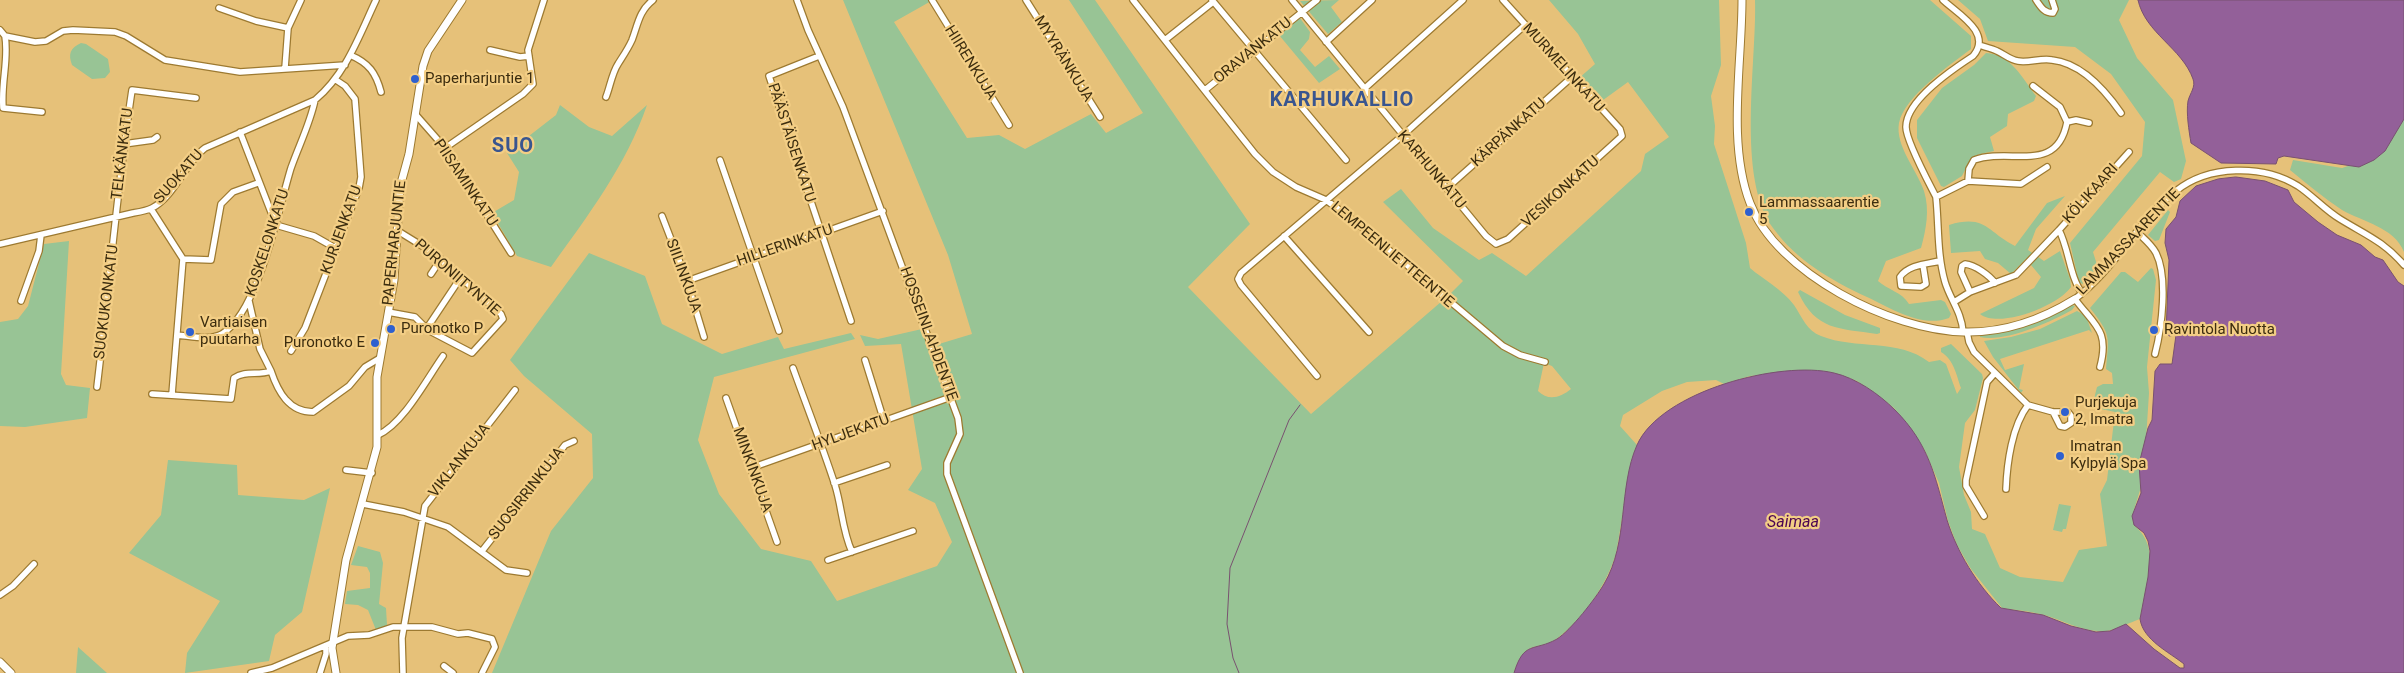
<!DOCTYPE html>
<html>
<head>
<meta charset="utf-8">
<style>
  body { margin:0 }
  canvas { display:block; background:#e6c179 }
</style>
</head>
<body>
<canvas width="2404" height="673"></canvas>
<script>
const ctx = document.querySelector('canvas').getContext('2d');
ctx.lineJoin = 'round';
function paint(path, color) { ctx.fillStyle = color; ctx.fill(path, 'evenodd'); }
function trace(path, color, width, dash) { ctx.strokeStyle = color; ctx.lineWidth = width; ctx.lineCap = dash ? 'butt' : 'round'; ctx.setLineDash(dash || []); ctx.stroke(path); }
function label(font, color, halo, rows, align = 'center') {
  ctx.font = font + ' Roboto,sans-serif'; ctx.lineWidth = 4.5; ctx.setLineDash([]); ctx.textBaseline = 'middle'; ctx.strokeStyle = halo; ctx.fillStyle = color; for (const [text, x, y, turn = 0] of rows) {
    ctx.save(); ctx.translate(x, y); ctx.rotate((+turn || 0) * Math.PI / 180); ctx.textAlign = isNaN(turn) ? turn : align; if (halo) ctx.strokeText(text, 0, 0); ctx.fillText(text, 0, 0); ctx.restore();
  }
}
paint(new Path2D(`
  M843,0H933L894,22L967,138L999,135L1025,149L1091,114L1106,133L1143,113L1069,0H1095L1250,224L1188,287L1311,414L1449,295L1463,281L1383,202L1401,189L1433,228L1479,260L1492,253L1526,276L1641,171L1645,154L1669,137L1628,82L1599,103L1578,79L1595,64L1578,34L1549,0H1719L1721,65L1711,96L1715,126L1714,144L1746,243L1750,268C1764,280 1782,289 1794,305C1802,317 1807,331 1821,336C1856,350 1898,338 1929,362L1940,360L1946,364L1957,394L1961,388C1956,374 1954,360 1941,352V348L1951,344L1982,374L1983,378L1975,410L1965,423L1959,467L1964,495L1971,512L1972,529L1985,534L2000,568L2020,577L2063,582L2079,550L2107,546L2100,494L2107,480L2115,412L2092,407L2097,387L2103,384H2113L2112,373L2106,369C2109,335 2111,335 2090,308L2121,272H2125L2138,282L2151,268L2153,269L2156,280L2147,367L2149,393L2146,440L2139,464L2141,487L2134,510V525C2163,549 2146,588 2140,619C2132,622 2114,630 2107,631C2084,633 2065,621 2044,615C2030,611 2015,610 2002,608L1971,569L1957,545L1948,521L1939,483L1924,449L1894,408L1857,381L1834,373L1813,371L1750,376L1724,384L1716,380L1687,382L1662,391L1623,415L1620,426L1637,445L1632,460L1616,554C1606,585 1585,617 1559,637C1538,654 1527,635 1514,673H492L551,531L593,478L592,434L524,376L510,360L589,253L645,276L662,324L722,354L778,337L784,349L851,333L855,339L714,377L698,440L719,494L761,549L811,561L837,601L937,566L952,542L935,503L908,490L922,469L901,344L865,346L860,335L878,339L922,329L929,347L972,334L948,255ZM1544,363L1552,366L1571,389C1560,398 1548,401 1538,391Z
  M1339,0L1331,7L1342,22L1328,34L1300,1Z
  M1755,0H1930L1971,36V49C1951,64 1904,97 1899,123C1895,146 1917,170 1924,191C1930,210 1926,230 1921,248L1886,261L1878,281C1888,290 1902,292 1909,304L1941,300L1945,302L1951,314L1949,318C1922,328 1892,309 1867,297C1832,281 1796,260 1773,228C1736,178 1757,61 1755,0Z
  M1958,0H2129L2119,20L2137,58L2173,100L2186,161L2181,179L2174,182L2160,172L2093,252L2098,268L2084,284L2079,283L2070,243L2142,156L2145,122L2111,74L2075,47L1988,41L1980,19Z
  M1300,18L1310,32L1309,39L1300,50L1315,67L1329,56L1340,69L1319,83L1279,35Z
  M81,43L86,44L108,59L110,72L105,78L92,79L72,65C68,54 70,48 81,43Z
  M1986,53C2011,54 2023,79 2036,96L2034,101L2008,114L2007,126L1990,137L1994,151C1968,156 1973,156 1962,176L1944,187L1941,186L1917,138V120L1942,88L1974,65Z
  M560,105L589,127L612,136L647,105C627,164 587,217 551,267L517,256L492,213L514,200L519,172L507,153L556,115Z
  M2404,118V252C2394,227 2363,222 2342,210C2324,198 2307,184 2290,170L2293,160L2342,168L2378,156Z
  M2065,196L2036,229L2028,250L2044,261L2060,251L2070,279L2071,287C2058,306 1999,329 1980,314L2034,288L2041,277L2026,259L2011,274L1998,263L1985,259L1980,251L1951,253L1949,225C1986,214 1987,232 2015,246L2047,203Z
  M2168,210L2170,212L2159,240L2155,241L2148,235Z
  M69,241L61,374L66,385L90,388L87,418L25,427L0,426V322L18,319L28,306L44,244Z
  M1800,290L1845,315L1880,328V333L1877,334C1839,328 1816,331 1798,292Z
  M2072,305L2075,306L2072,310C2051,322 2004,343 1980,337V334L2030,325Z
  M2077,311L2086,316L2092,333L2089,330L2000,359L2005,370L2024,364L2019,389L2023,390L2021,393L1993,357L1984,341L2011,337L2040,329Z
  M168,460L237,465L238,495L304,500L330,488L302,612L275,635L269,661L185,673L187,653L220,601L129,553L161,515Z
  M2059,504L2071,506L2066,529H2063L2062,532L2053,530Z
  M358,546L380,552L383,563L379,604L386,608L387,625L376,630L368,610L358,605L345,604L347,591L370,588V573L367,567L351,565Z
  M78,647L107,673H76Z`), '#98c495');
const water = new Path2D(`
  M2138,0H2404V119L2385,151L2374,160L2359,167L2284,156L2278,158L2276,164L2221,163L2191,143C2189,131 2186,113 2188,101C2190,93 2196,87 2193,79C2182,48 2145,33 2138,0Z
  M2236,177L2265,181L2288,190L2294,202L2318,222L2337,235L2361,245L2375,257L2383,260L2398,282L2404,286V673H1514C1524,640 1534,652 1557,639C1571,630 1596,598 1604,584C1629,542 1618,488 1637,445C1661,391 1781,360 1834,373C1856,378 1879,394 1895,410C1929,444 1935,476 1947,520C1957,552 1977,585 2001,608L2043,615L2071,626L2096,632L2110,631L2126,624L2154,649L2180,668H2184V664C2169,652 2143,640 2140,619L2148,577L2150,551L2148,541L2144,533L2134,525L2132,516L2141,493L2139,464L2148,428L2152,420L2155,371L2160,364H2172L2176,335L2169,336L2166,333L2169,260L2165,243L2166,229L2176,217L2180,201L2196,186L2218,179Z`);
paint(water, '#936099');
trace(water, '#795170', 1);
trace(new Path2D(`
  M1239,673L1233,658L1227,624L1230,568L1289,420L1300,405`), '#795170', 1);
const minor = new Path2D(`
  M797,0L808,30L843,107L958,418L960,434L947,463V474L1020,673
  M932,0L1009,125
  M1026,0L1100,117
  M1133,0L1255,154L1273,172L1296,187L1326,200L1357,223L1503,346L1520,355L1545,362
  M1212,0L1346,160
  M1292,0L1486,236L1496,244L1508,239L1622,136L1620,129L1503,0
  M2036,0C2041,7 2044,13 2053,13L2055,9L2052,0
  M219,8L256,21L288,28
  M0,30L5,36L35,42L46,41L63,31L73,30L115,32L126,36L165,60L240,72L345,65
  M5,36C9,59 1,82 3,108L42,112
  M1165,40L1213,2
  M1326,42L1372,0
  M1979,45C1985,47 1991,48 1997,51C2004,54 2010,60 2018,61C2028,63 2041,58 2052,60C2081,63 2105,90 2121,113
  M490,50L520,57L529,56
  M350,55C369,63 376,73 381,92
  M819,56L769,76L851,321
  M285,68L288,28L301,0
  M2033,86L2060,107L2067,122
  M1364,89L1463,0
  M1205,90L1317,0
  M606,97C610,87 612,73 618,64C623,56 628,49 632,40C638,24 639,11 653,0
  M416,115L445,148L511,253
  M240,132L276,225L314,236L337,249
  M124,144L153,140L157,137
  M445,148L523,94L533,84L528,50L544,0
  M720,160L779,331
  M1968,181L1969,169L1974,160C2011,147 2057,175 2067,122L2076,120L2089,123
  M1447,188L1572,77
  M1936,197C1929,183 1906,141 1906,127C1906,100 1953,69 1973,56C1993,33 1958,14 1943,0
  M151,209L183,259L172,394
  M662,216L687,281L704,337
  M2137,232C2144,239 2151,244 2156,253C2168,277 2162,327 2155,354
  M1284,236L1369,332
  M0,244L133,213C139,212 146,211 152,208C175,196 184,164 205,148L315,100C346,74 359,36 376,0
  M183,259L211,260L221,204L233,192L258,183
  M1923,265L1926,284L1921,287L1901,286L1900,277C1908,265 1926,264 1940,261
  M431,274L441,259
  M687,281L883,211
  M1970,292L1961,272L1962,266L1965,264C1975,265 1989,275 1995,283
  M2082,293C2070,278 2069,249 2059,230L2129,152
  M21,301L39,251L41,235
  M249,301L260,349L271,371
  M1954,302L1970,292L2016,275L2059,230
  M388,312L415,317L428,330L472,353L503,319L501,314L432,252L398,231
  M427,328L461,277
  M1963,332C1962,313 1950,299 1945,282C1937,254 1939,226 1936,197L1968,181L2021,184L2047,167
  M1967,332L1969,342L1974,352L2028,405L2053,412H2068L2071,416V423L2065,427L2060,426L2053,412
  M177,335C190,336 209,341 222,334C259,311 278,210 291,168C299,145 310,124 315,100
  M291,351L305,328L359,188L361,177L355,99L345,86L336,80
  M865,360L884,421
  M2100,367C2110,330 2094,325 2075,299C2115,269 2137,222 2176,191C2208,165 2263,164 2298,186C2313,196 2325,210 2340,219C2366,235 2383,241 2404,265
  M793,368C807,407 822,445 835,485C842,507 842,530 852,552
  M1317,376L1241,285L1238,279L1241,273L1402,136L1525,25
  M97,387C109,288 117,189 132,90L196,98
  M152,394L231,399L234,378C246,370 258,376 271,371C278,392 289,412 313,412L349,386L365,367L380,358
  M726,398L777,542
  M378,435C404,423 426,380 443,356
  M751,468L951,397
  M346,470L372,473
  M834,483L887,465
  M2006,489C2007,463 2012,426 2028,405
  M363,504L404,512L448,527L506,570L527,573
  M1984,516L1966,486V480L1987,382L1995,373
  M482,551L565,445L574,441
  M828,560L913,531
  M0,595L13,586L34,564
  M444,666L453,673
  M251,673L272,668L348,636L369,635L393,627H432L458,634L468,633L492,639L495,647L482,673
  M320,673L326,654V646
  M403,673L402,638L425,506L515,390`);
const tertiary = new Path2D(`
  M1742,0C1742,64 1727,143 1750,203C1776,273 1892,331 1964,332C2004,333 2041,320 2075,299
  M0,662L11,673
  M336,673L332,648L346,560L377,447V377L394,280L400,187L409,154L423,66L428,51L462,0`);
trace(minor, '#9d7a31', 8);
trace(tertiary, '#9d7a31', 9);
trace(minor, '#fff', 5.5);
trace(tertiary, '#fff', 7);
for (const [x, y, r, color] of [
  [415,79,5,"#2e60cf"],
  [1749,212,5,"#2e60cf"],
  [391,329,5,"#2e60cf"],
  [2154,330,5,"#2e60cf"],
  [190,332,5,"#2e60cf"],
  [375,343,5,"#2e60cf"],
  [2065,412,5,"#2e60cf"],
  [2060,456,5,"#2e60cf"]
]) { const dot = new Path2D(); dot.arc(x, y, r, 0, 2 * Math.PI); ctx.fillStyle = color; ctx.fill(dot); trace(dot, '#f3ce85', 2); }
label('15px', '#3c2d0f', '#f3ce85', [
  ["ORAVANKATU",1253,51,-39],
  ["MYYRÄNKUJA",1063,59,58],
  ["HIIRENKUJA",970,63,58],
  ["MURMELINKATU",1563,68,48],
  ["KÄRPÄNKATU",1509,133,-42],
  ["PÄÄSTÄISENKATU",791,143,72],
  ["TELKÄNKATU",123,154,-83],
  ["KARHUNKATU",1431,170,50],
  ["SUOKATU",179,177,-49],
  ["PIISAMINKATU",465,183,56],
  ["VESIKONKATU",1561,192,-42],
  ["KÖLIKAARI",2091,194,-48],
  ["KURJENKATU",342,230,-70],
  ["LAMMASSAARENTIE",2129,242,-46],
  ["KOSKELONKATU",268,243,-72],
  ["PAPERHARJUNTIE",395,243,-84],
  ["HILLERINKATU",785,246,-19],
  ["LEMPEENLIETTEENTIE",1392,255,40],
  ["SIILINKUJA",683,276,70],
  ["PURONIITYNTIE",457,278,41],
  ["SUOKUKONKATU",107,302,-83],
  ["HOSSEINLAHDENTIE",928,334,70],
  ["HYLJEKATU",851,433,-20],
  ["VIKLANKUJA",460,461,-52],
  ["MINKINKUJA",752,470,70],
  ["SUOSIRRINKUJA",527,494,-52]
]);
label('15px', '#3c2d0f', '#f3ce85', [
  ["Paperharjuntie 1",425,79],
  ["Lammassaarentie",1759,203],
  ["5",1759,220],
  ["Vartiaisen",200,323],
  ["puutarha",200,340],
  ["Puronotko P",401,329],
  ["Ravintola Nuotta",2164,330],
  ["Puronotko E",365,343,"right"],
  ["Purjekuja",2075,403],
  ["2, Imatra",2075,420],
  ["Imatran",2070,447],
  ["Kylpylä Spa",2070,464]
], 'left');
label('italic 16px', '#4a0452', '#f3ce85', [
  ["Saimaa",1793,523]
]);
ctx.letterSpacing = '1px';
label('bold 20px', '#39558f', '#f3ce85', [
  ["KARHUKALLIO",1342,101],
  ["SUO",513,147]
]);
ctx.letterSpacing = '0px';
</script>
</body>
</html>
